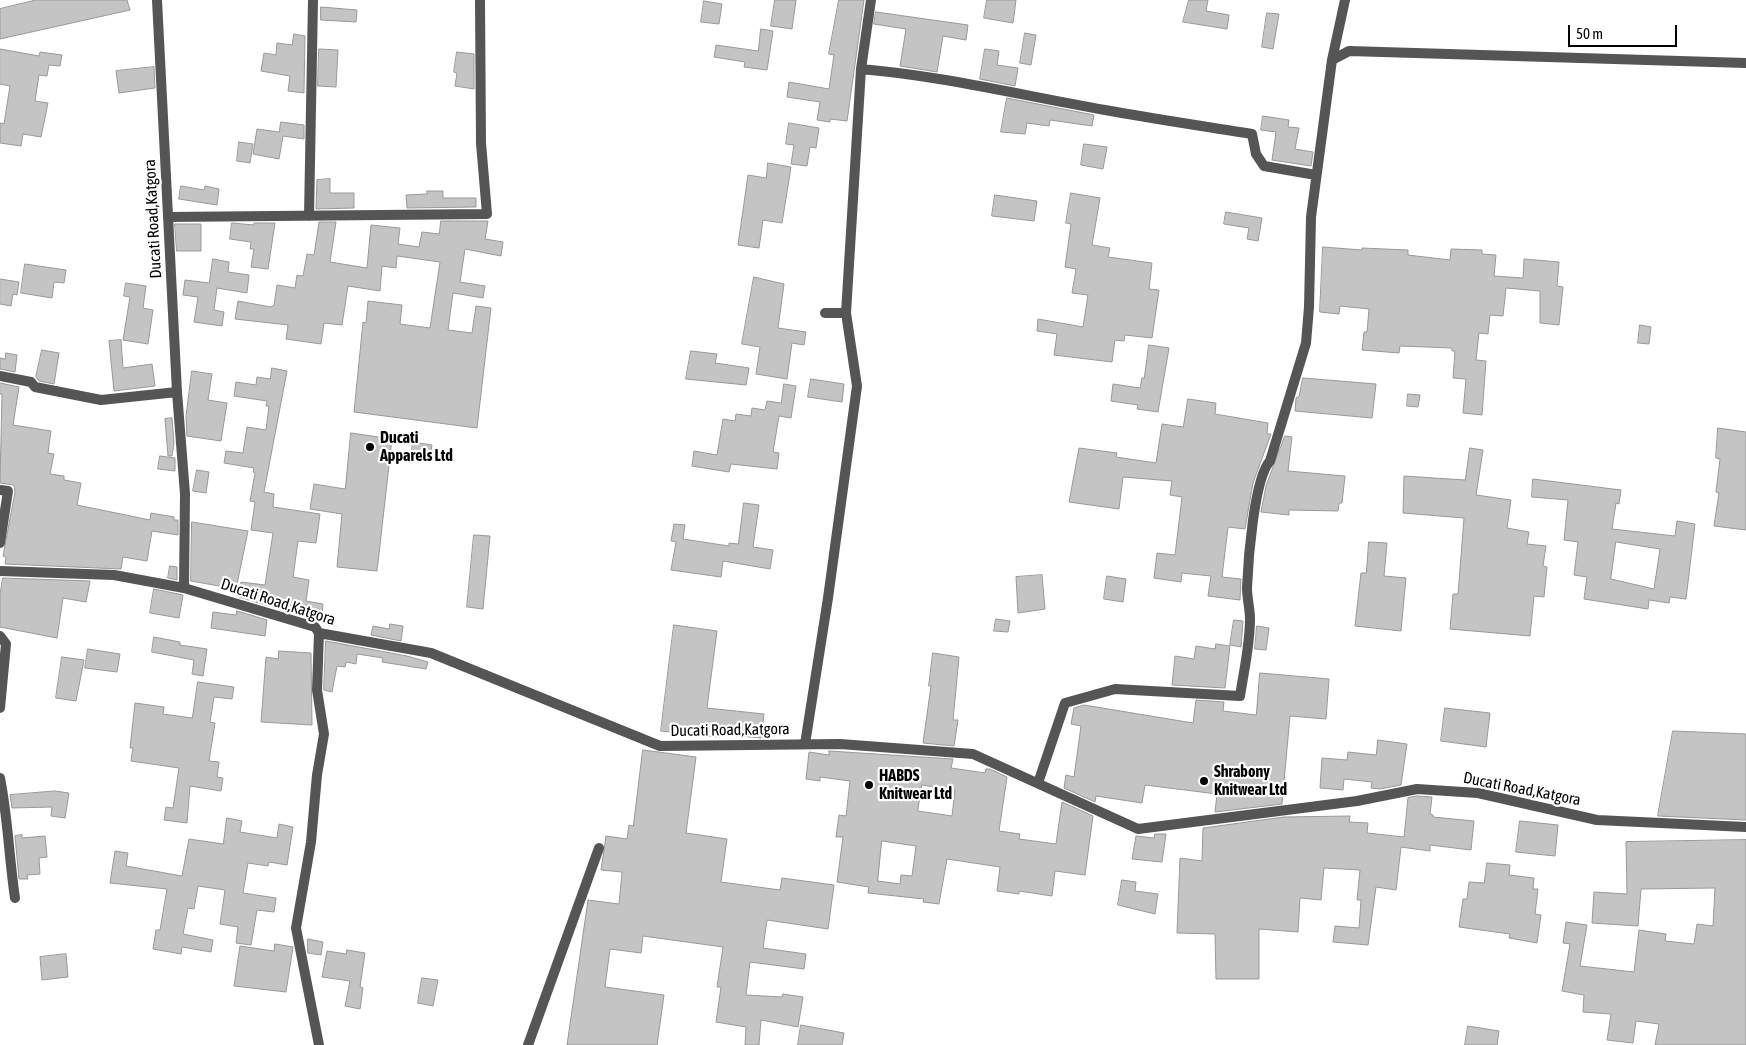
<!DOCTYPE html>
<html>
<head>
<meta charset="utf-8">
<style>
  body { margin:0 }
  #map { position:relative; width:1746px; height:1045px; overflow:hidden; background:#fff; font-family:"Asap Condensed",sans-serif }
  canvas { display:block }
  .scale { position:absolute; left:1568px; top:25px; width:109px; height:22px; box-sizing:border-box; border:2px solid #000; border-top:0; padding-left:6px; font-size:15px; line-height:18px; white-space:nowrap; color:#000; -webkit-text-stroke:4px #fff; paint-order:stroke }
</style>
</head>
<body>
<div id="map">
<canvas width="1746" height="1045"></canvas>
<div class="scale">50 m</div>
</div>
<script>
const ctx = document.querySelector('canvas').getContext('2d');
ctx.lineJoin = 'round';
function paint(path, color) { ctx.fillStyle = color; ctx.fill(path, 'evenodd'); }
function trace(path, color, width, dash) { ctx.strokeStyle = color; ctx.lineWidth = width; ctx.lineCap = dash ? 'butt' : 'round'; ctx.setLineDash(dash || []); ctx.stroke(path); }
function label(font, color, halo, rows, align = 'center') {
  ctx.font = font + ' "Asap Condensed",sans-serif'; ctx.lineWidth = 4.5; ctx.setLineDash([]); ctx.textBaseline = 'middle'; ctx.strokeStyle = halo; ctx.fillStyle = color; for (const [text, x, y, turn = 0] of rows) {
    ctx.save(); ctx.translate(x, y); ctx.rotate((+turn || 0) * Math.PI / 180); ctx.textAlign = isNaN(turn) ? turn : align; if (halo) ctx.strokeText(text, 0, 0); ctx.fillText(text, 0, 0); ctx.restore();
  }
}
const building = new Path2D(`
  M36,0H127L130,10L0,39V9Z
  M775,0H796L792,29L771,26Z
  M839,0H864L847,121L830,119V122L817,120L820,102L787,97L789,82L829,89L834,55L829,54Z
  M987,0H1016L1013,23L984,18Z
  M1189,0H1208L1206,11L1229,15L1227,29L1183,22Z
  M704,1L722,4L719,24L701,22Z
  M321,7L357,10L356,22L321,20Z
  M876,12L968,25L966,40L943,36L937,72L900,66L906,29L874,24Z
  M1267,13L1279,14L1273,49L1262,47Z
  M761,29L773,31L767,70L744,67L745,62L714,57L716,45L758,51Z
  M1025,33L1036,35L1031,65L1020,63Z
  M294,34L305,36L304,93L288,91L290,76L261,71L264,53L276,55L277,43L292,45Z
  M0,49L39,56L40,52L62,55L60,66L49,65L47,76L39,75L35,101L48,103L41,137L23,134L21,146L0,143V123L4,124L10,86L0,84Z
  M319,49L338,50L336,87L318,86Z
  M985,49L999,51L997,65L1018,68L1015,86L980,79Z
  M457,52L474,54V89L455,86L457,73L454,72Z
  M154,67L155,88L119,93L116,71Z
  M1007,98L1094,115L1092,126L1050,120L1049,126L1027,123L1025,134L1001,132Z
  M1263,116L1289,120L1288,127L1299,128L1295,149L1313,152L1311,166L1272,160L1276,132L1261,130Z
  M281,122L304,125V139L283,136L279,159L253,154L257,129L279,132Z
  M789,123L819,128L816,148L810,147L807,166L791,164L794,145L786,144Z
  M239,142L253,144L250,163L237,161Z
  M1084,144L1107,147L1103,169L1081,165Z
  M768,163L791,167L782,223L763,220L759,248L738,245L748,175L766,178Z
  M330,179V193H354V208L316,209L317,180Z
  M181,186L204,190L205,186L219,189L217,205L179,199Z
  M427,191H443V198H476V207L407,208L406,195L427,194Z
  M1071,193L1100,198L1092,245L1110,248L1108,257L1152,263L1149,289L1159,290L1152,338L1125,335L1124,341L1115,340L1112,362L1054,355L1057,334L1037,331L1038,319L1083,327L1088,295L1072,293L1076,269L1065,267L1071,224L1066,223Z
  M995,195L1037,201L1034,221L992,216Z
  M1226,212L1262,218L1258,241L1247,239L1249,228L1224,224Z
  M441,221H488L485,239L503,242L501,256L465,249L460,282L485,286L483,298L453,293L448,330L472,333L476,306L491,308L477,428L354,412L363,322L366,323L368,301L402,305L400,324L430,328L440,262L397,256L396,268L382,266L380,291L348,286L342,325L324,323L321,344L286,339L288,325L235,319L238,301L271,307L274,305L277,285L295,288L297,275L303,276L307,254L314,255L319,222H336L330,262L367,268L371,225L400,228L398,244L419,247L422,232L439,234Z
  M232,223L254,225V223H275L268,269L251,267L254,249H250L251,242L230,239Z
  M175,224H201V251H177Z
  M1323,247L1362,250V248L1408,250V255L1450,260L1451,249L1482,250V254L1496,255L1494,276L1523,278L1524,259L1559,262L1557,286L1563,287L1559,325L1540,323V291L1506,288L1503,316L1490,315L1488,334L1479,333L1476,360L1486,361L1482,415L1463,413L1466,379L1453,378L1455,351H1452V348L1400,346L1399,353L1362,350L1364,332H1367L1369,309L1340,306L1339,314L1320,312Z
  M213,259L229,262L228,272L249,275L247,293L217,288L214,310L224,312L222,326L194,322L198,297L183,295L185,280L209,283Z
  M25,264L66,270L64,283L54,282L52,298L21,293Z
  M754,277L784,284L778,328L806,332L804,345L792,343L787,379L756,374L760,347L742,344Z
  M0,279L19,282L17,295L13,294L11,306L0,304Z
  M126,283L146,286L143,308L153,310L148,344L123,340L130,297L124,296Z
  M1640,325L1651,327L1649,344L1638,343Z
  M121,340L123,368L152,364L155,386L114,391L109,341Z
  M1149,345L1169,348L1158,412L1137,409L1138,405L1111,401L1113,384L1140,388L1142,378H1144Z
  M42,350L59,353L54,384L39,381L36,377Z
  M691,351L717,354L715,363L749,368L746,385L686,379Z
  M6,353L17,355L15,372L0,369V358L5,359Z
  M272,368L287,371L264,492L274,494L273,507L320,514L316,543L298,541L293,577L309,580L306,601L323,604L322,615L291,610L292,606L270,603L269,606L239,597L241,582L265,585L273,533L251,530L255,502L250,501L255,473L253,472L254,468L224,463L226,451L243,453L247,427L266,430L269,406H266L267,401L234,396L236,382L256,385L257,377L270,379Z
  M192,371L212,374L208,400L227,403L221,441L187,436L186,417Z
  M1303,378L1376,384L1372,418L1295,411L1296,398L1299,396Z
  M811,379L844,384L842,402L808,397Z
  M0,383L19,387L13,425L51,431L48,453L54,454L50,474L64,476V480L81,483L77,505L150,520L151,513L174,517V520H178V535L152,531L147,561L123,557L121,569L5,564L6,557L3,556L15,492L14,485L0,483L2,394H0Z
  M784,384L796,386L791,418L779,416L773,452L779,453L777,469L731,464L729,472L692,466L694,451L717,455L723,419L735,421L736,414L751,416L752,408L765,410L767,401L781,403Z
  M1408,394L1420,395L1418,407L1407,406Z
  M1188,399L1216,403L1215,414L1268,423L1267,434H1271L1253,483L1245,529L1228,527L1222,577L1241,579L1240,600L1208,596L1211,576L1182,573L1181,582L1154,578L1157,553L1175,555L1182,497L1170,495L1172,481L1123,477L1119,509L1069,502L1079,448L1117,453L1116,457L1156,463L1162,424L1183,427Z
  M172,418L174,443L172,456H168L165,419Z
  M1718,428L1746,432V530L1714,526L1719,493L1716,492L1720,459L1716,458Z
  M351,433L392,439L377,571L337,567L342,514L310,509L314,484L345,489Z
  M1285,436L1292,437L1288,471L1345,476L1342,503H1339L1338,511L1289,510V515L1261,512L1266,486Z
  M413,442L432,445L429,462L411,459Z
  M1470,448L1483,450L1476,495L1511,500L1507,528L1529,532L1527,544L1546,546L1543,566L1547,567L1544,597L1534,596L1530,636L1450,629L1453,594H1458L1464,518L1403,513L1404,476L1465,480Z
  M160,456L175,458V471L158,469Z
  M197,470L209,472L206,493L193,491Z
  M1533,479L1621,490L1619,504L1616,503L1612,529L1675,536L1677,521L1695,524L1686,599L1670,597L1669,603L1649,600L1648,609L1584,599L1587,577L1574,575L1578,542L1564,540L1568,500L1532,497ZM1616,542L1660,549L1654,589L1611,579Z
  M744,503L759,505L753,547L773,550L770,569L723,561L721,577L671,570L676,542L671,541L674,524L685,525L683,539L729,546V543L738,544Z
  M192,522L248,531L236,589L191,581Z
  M474,535L490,536L483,609L467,607Z
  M1369,542L1387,543L1384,576L1406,578L1401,631L1355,626L1361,573H1366Z
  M170,566L177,567V580L168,578Z
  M1042,575L1045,609L1018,613L1016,577Z
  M1107,576L1126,579L1123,602L1104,599Z
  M3,578L90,581L86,602L63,598L57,638L0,627V595Z
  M154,589L183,595L179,618L150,613Z
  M237,611L267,620L265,636L211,628L213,612L236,615Z
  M996,619L1010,621L1008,632L994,631Z
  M1234,620L1243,621L1241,647L1230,645Z
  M390,624L403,626L401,641L371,635L373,626L389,629Z
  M674,625L717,631L707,708L764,714L761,738L721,734L720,737L703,736L661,731Z
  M1257,626L1269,628L1266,650L1255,649Z
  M154,637L180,642V645L207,649L203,676L192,674L194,660L152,652Z
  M326,641L407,656L428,662L426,669L382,662L383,658L357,654L356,664L346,662L345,667L337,666L332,692L324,690Z
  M1216,644L1230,646L1225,688L1172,685L1175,656L1194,659L1196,646L1215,649Z
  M88,649L120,654L117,672L85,668Z
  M279,651L311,653L312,725L261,722L266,657L278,659Z
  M933,653L959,657L953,720H958L954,746L923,743L931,686H929Z
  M62,657L84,660L76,701L56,698Z
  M1260,673L1329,679L1326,719L1290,716L1282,804L1215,812L1217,794L1145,785L1142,803L1096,796L1095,802L1064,788L1066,775L1074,777L1081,726L1071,724L1074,708L1084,705L1193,723L1196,700L1224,702L1223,711L1256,715Z
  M198,682L234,687L232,699L214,697L210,722L215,723L209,761L219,762L217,777L223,778L221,791L190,786L187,823L164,820L166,807L173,808L179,768L131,761L133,748H130L135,703L164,707L163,714L192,718Z
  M1445,708L1490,713L1486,747L1441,741Z
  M1673,731L1746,734V820L1658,816Z
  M1378,740L1407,744L1401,785L1380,789L1371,788L1372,782L1344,779L1343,790L1320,788L1322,758L1347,760L1348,752L1376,755Z
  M643,750L696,757L686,833L727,839L721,882L780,890L782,878L834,885L828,929L767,920L763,948L806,954L804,969L750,962L746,995L782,997L783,994L803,997L798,1027L761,1020L759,1045H745L746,1027L716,1022L721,987H717L723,947L643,936L641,953L610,949L605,987L664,995L657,1045H567L588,900L619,904L622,872L601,870L606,836L627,839L629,825L633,826Z
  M829,751L953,759L951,768L985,773L986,769H990L1007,777L999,831L1020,834L1019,839L1056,844L1062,802L1093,816L1085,875L1055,871L1052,896L1019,891V894L997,891L1000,867L947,859L939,904L923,902L924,899L868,893L869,887L837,882L843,837H836L839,815L846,816L850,781L820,777V781L806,779L809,752L829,755ZM922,785L955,790L952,816L918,811ZM882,841L916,846L912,876L901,875L900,884L878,881Z
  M55,791L69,793L65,818L51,816L52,807L12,808L10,795Z
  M1417,796L1432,797L1430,814L1433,815V817L1474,821L1471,850L1430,845V851L1401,847L1396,890L1376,887L1368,945L1333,942L1335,926L1359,928L1361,900H1357L1360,870L1324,868L1321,900L1300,898L1298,932L1259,929V979H1216L1215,934L1177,933L1180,858L1202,861L1203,828L1284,817L1350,816L1349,822L1368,823L1367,833L1404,837L1408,798Z
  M227,818L242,821L240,832L277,838L279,824L293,827L287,865L269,862L268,866L248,863L243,893L276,898L274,912L257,910L251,945L236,943L238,927L220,924L225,890L198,886L194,909L188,908L183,934L213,940L211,952L182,947L181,954L153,949L156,930H160L167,889L110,883L115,851L128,853L126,866L182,876L189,839L223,844Z
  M1520,821L1558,825L1555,856L1516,852Z
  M1155,834H1166L1162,862L1132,859L1136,836L1154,838Z
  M22,835V838L45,836L47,857L39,858L40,874L27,875L28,879H19L15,836Z
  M1746,840V1045H1655L1659,1024L1636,1021L1633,1043L1607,1040L1611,1014L1583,1012L1584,995L1562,991L1570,944L1563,943L1566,922L1587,925L1580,966L1634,972L1639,930L1666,934L1665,941L1694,944L1697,924L1713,926L1715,888L1641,889L1638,926L1592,923L1594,892L1627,894L1626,842Z
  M1487,863L1510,865L1509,875L1534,878L1533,889H1538L1535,914L1541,915L1537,943L1509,938L1510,934L1459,927L1463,899H1467L1469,882L1484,883Z
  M1122,880L1136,882L1135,891L1158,894L1155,914L1118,905Z
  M308,939L323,942L321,955L308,953Z
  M275,944L293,947L286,992L234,986L240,946L274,951Z
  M347,950L365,953L360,987L363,988L360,1009L345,1006L350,981L322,977L327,951L346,954Z
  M66,954L68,977L42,980L40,957Z
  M422,978L438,980L433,1006L418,1003Z
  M801,1025L844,1033L842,1045H798Z
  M1468,1026L1499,1031L1497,1045H1465Z`);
paint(building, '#c4c4c4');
trace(building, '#999', 1);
trace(new Path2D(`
  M157,0L177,392L185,494L184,588L315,627L319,633L431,653L660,746L840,744L973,754L1138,829L1357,801L1417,789L1478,793L1597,820L1746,827
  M1332,60L1349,51L1746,63
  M861,69C944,76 1024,96 1105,110C1154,119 1203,126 1252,134L1256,154L1264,166L1316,175
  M309,216L313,0
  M168,217L487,214L481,143L480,0
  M825,313H846L861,69L871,0
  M0,376L31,382L35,387L101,400L177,392
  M0,490L8,491L0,543
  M0,571L114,575L184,588
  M0,636L6,644L0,708
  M805,744L828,598L857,386L846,313
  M0,778C8,818 9,858 15,898
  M1038,783L1065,703L1115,689L1240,696C1244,670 1250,645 1250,619C1250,609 1247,598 1247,588C1248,562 1254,478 1270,461L1306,343L1309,307L1311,217L1332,60L1345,0
  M319,1045L296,928L311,842L317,775L324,734L317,690L319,633
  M528,1045L599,848`), '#555', 10);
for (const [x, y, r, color] of [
  [370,447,5,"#000"],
  [1204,781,5,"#000"],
  [869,785,5,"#000"]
]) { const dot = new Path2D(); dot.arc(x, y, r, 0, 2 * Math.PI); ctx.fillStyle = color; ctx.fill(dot); trace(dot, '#fff', 2); }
label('16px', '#000', '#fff', [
  ["Ducati Road,Katgora",153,219,-93],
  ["Ducati Road,Katgora",278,602,18],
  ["Ducati Road,Katgora",730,730,-1],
  ["Ducati Road,Katgora",1522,789,11]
]);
label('bold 16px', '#000', '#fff', [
  ["Ducati",380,438],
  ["Apparels Ltd",380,456],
  ["Shrabony",1214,772],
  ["Knitwear Ltd",1214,790],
  ["HABDS",879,776],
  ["Knitwear Ltd",879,794]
], 'left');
</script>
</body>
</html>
